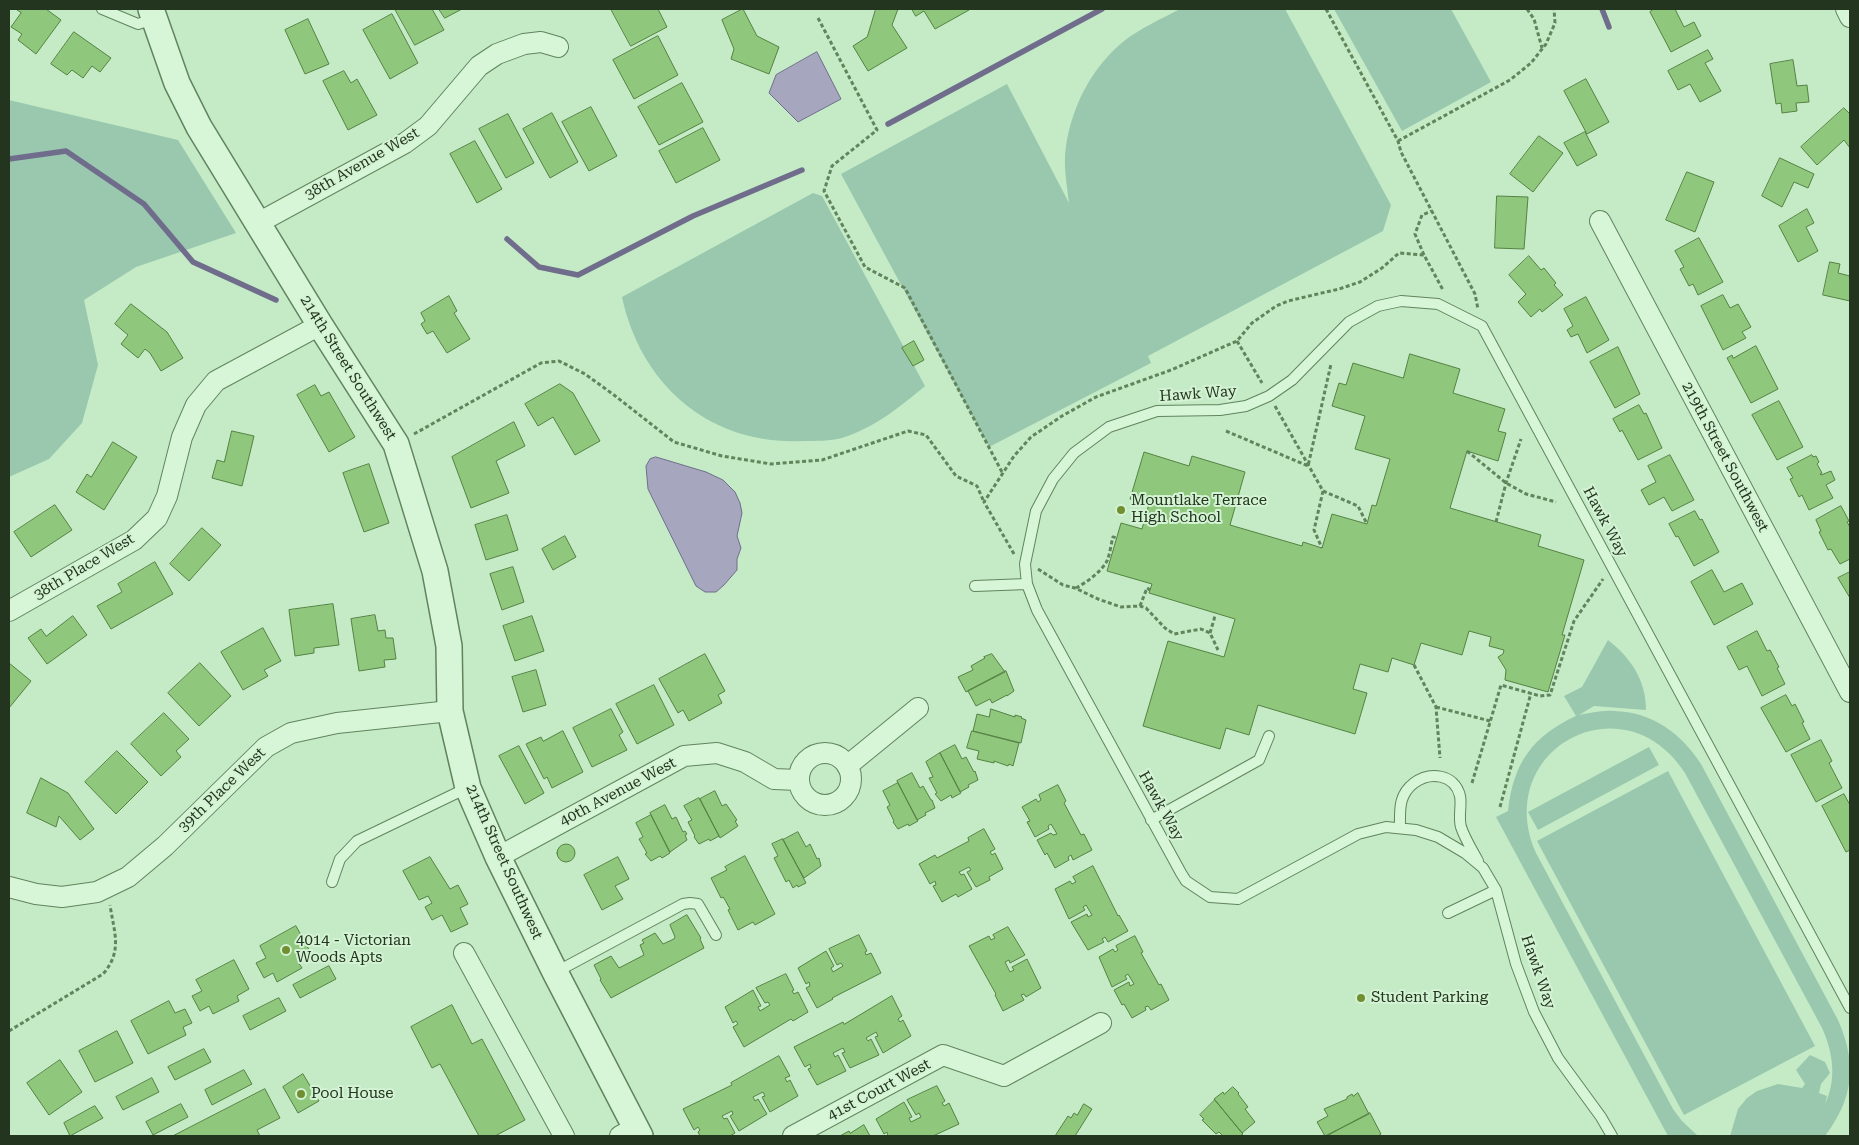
<!DOCTYPE html>
<html>
<head>
<meta charset="utf-8">
<style>
  body { margin:0 }
  #map { position:relative; width:1859px; height:1145px; overflow:hidden; background:#c4ebc5; font-family:"Roboto Serif",serif }
  canvas { display:block }
  .frame { position:absolute; inset:0; border:10px solid #23351f; pointer-events:none }
</style>
</head>
<body>
<div id="map">
<canvas width="1859" height="1145"></canvas>
<div class="frame"></div>
</div>
<script>
const ctx = document.querySelector('canvas').getContext('2d');
ctx.lineJoin = 'round';
function paint(path, color) { ctx.fillStyle = color; ctx.fill(path, 'evenodd'); }
function trace(path, color, width, dash) { ctx.strokeStyle = color; ctx.lineWidth = width; ctx.lineCap = dash ? 'butt' : 'round'; ctx.setLineDash(dash || []); ctx.stroke(path); }
function label(font, color, halo, rows, align = 'center') {
  ctx.font = font + ' "Roboto Serif",serif'; ctx.lineWidth = 4; ctx.setLineDash([]); ctx.textBaseline = 'middle'; ctx.strokeStyle = halo; ctx.fillStyle = color; for (const [text, x, y, turn = 0] of rows) {
    ctx.save(); ctx.translate(x, y); ctx.rotate((+turn || 0) * Math.PI / 180); ctx.textAlign = isNaN(turn) ? turn : align; if (halo) ctx.strokeText(text, 0, 0); ctx.fillText(text, 0, 0); ctx.restore();
  }
}
paint(new Path2D(`
  M1180,9H1285L1391,205L1383,231L1148,356L1151,363L989,447L841,174L1007,84L1069,203C1067,185 1063,166 1066,146C1072,106 1092,67 1124,41C1141,28 1161,19 1180,9Z
  M1334,9H1451L1491,82L1402,131Z
  M9,100L178,140L236,233L136,267L84,300L98,365L82,423L49,459L9,477Z
  M813,193L822,196L925,386C900,407 874,428 842,438C830,441 816,441 804,441C711,446 641,386 622,297Z
  M1608,640C1631,658 1646,680 1646,710L1594,706L1579,715C1590,713 1602,710 1614,711C1652,712 1681,733 1701,764L1838,1020C1857,1063 1854,1098 1825,1136H1730L1738,1109L1747,1098L1757,1091L1778,1084L1802,1088L1805,1084L1796,1070L1810,1055L1825,1062L1830,1073L1821,1084L1819,1093L1827,1096L1825,1104C1837,1079 1833,1052 1822,1028L1685,773C1624,678 1491,749 1536,853L1673,1109L1682,1121L1698,1136H1668L1496,817L1508,811C1513,764 1532,736 1576,716L1564,696L1582,687Z
  M1649,747L1659,765L1538,830L1528,812Z
  M1668,771L1815,1046L1684,1115L1537,841Z`), '#99c8ae');
const water = new Path2D(`
  M817,52L841,99L798,122L769,93L776,75Z
  M656,457L706,472L723,480L735,492L740,503L742,513L737,536L741,548L737,559V570L724,585L716,592H705L696,586L648,489L646,466L650,459Z`);
paint(water, '#a6a6be');
trace(water, '#706d8c', 1);
trace(new Path2D(`
  M1602,9L1609,27
  M888,124L1102,9
  M9,159L66,151L144,204L193,262L276,300
  M507,239L539,267L578,275L693,216L802,170`), '#706d8c', 5.5);
const building = new Path2D(`
  M16,9H46L61,20L36,54L18,40L22,34L11,27L21,13Z
  M395,9H432L444,30L415,45Z
  M439,9H462L445,18Z
  M611,9H658L667,27L631,46Z
  M743,9L757,36L779,47L769,74L731,59L734,49L722,20Z
  M876,9H898L892,25L907,48L868,71L853,46L867,37Z
  M912,9H969V10L935,29L924,11L916,16Z
  M1654,9H1675L1684,27L1694,22L1701,36L1671,52L1650,12Z
  M392,14L418,63L390,79L363,30Z
  M308,19L329,64L305,74L285,30Z
  M74,32L111,58L100,72L92,66L83,78L72,70L67,75L51,64Z
  M658,36L678,75L634,99L613,60Z
  M1708,50L1713,59L1705,63L1721,91L1700,102L1690,84L1678,90L1668,71Z
  M1793,60L1797,86L1807,85L1809,102L1796,103L1797,111L1782,113L1781,103L1776,104L1770,64Z
  M344,71L351,83L357,79L377,115L348,130L323,81Z
  M1586,79L1609,122L1587,134L1564,91Z
  M682,83L703,122L659,145L638,107Z
  M591,107L617,156L589,171L562,122Z
  M1844,108L1850,114V148L1844,140L1817,165L1801,147Z
  M552,113L578,162L550,178L523,129Z
  M508,114L534,163L506,178L479,129Z
  M703,128L720,160L676,183L659,151Z
  M1585,132L1597,155L1577,166L1564,143Z
  M1539,136L1563,153L1533,192L1510,174Z
  M475,141L502,189L477,203L450,154Z
  M1780,158L1814,174L1808,188L1794,182L1782,207L1762,196Z
  M1687,172L1714,182L1695,232L1666,220Z
  M1497,196L1528,197L1524,249L1495,248Z
  M1807,209L1814,223L1806,227L1818,251L1798,262L1779,226Z
  M1699,238L1723,282L1698,295L1693,284L1689,286L1680,269L1684,267L1675,251Z
  M1529,256L1541,270L1544,268L1556,283L1554,285L1563,295L1542,312L1540,309L1531,317L1518,302L1526,294L1509,275Z
  M1830,262L1840,264L1838,273L1850,276V301L1823,295Z
  M1723,295L1730,308L1738,304L1751,327L1742,332L1746,338L1723,350L1701,306Z
  M449,296L457,311L454,313L470,339L447,353L433,331L427,334L421,324L425,321L421,313Z
  M1586,297L1609,340L1587,353L1578,334L1571,337L1567,330L1573,326L1564,309Z
  M131,304L167,332L183,358L161,371L150,353L145,349L138,358L121,344L128,335L115,324Z
  M914,341L924,360L913,366L902,348Z
  M1756,346L1778,389L1751,403L1727,358L1732,355L1733,358Z
  M1618,347L1640,394L1615,408L1590,362Z
  M1410,354L1460,369L1453,393L1505,409L1498,431L1506,433L1498,461L1467,451L1450,508L1541,535L1538,546L1584,560L1562,635H1565L1548,692L1505,680L1506,670L1498,657L1503,654L1504,650L1489,646L1491,637L1469,631L1462,655L1421,643L1414,665L1392,658L1388,672L1360,664L1353,689L1367,693L1355,734L1258,705L1249,735L1226,728L1220,749L1143,726L1168,641L1224,657L1235,619L1149,593L1152,584L1107,571L1121,523L1142,529L1149,504L1130,499L1144,452L1189,466L1192,456L1245,472L1230,525L1302,546L1303,542L1322,548L1332,514L1367,524L1372,505L1376,506L1390,459L1355,449L1365,416L1332,406L1339,383L1346,385L1353,363L1403,378Z
  M560,384L573,393L600,441L575,455L553,417L538,426L525,404Z
  M315,385L321,396L329,392L355,437L329,452L297,395Z
  M1779,401L1803,447L1777,460L1752,415Z
  M1639,405L1644,414L1646,413L1662,448L1638,460L1622,430L1620,432L1613,419Z
  M514,422L525,446L496,461L509,493L471,508L452,457Z
  M232,431L254,436L242,486L212,478L217,460L224,462Z
  M113,442L137,457L104,510L76,492L87,474L91,477Z
  M1670,455L1694,500L1672,511L1664,497L1649,505L1641,490L1656,482L1648,466Z
  M1812,455L1813,457L1816,456L1819,462L1817,464L1822,473L1820,474L1821,475L1831,471L1835,480L1826,485L1833,498L1809,510L1802,495L1799,497L1790,479L1793,478L1787,468Z
  M369,464L389,523L364,532L343,473Z
  M55,505L72,530L31,557L14,532Z
  M1841,506L1849,521L1847,522L1850,527V559L1840,564L1831,549L1828,550L1819,532L1821,531L1816,520Z
  M1695,511L1700,520L1702,519L1719,552L1694,566L1678,536L1676,537L1669,524Z
  M507,515L518,550L486,560L475,525Z
  M202,528L221,545L189,581L170,564Z
  M565,536L576,557L553,570L542,549Z
  M155,562L173,594L111,629L97,606L122,592L118,584Z
  M513,567L524,602L502,610L490,574Z
  M1712,570L1724,592L1742,583L1753,604L1714,625L1691,582Z
  M1850,572V598L1838,578Z
  M333,604L339,645L314,648V653L295,656L289,610Z
  M375,615L378,631L385,630L386,638H393L396,659L384,660L385,667L359,671L351,619Z
  M73,616L87,635L47,664L28,638L41,629L46,636Z
  M532,616L544,651L515,661L503,626Z
  M263,628L281,661L264,670L268,676L243,690L221,652Z
  M1757,631L1767,651L1770,650L1779,667L1777,668L1785,684L1762,696L1747,666L1739,670L1727,647Z
  M705,654L725,691L718,695L722,703L689,721L683,710L678,713L659,679Z
  M992,654L1005,672L966,692L958,677L973,670L971,666L985,658L984,657Z
  M9,663L31,681L9,708Z
  M200,663L231,696L199,726L168,693Z
  M536,670L546,705L523,712L512,677Z
  M1006,671L1014,691L1007,696V695L992,703L990,699L976,706L968,691Z
  M654,685L674,725L637,744L616,704Z
  M1786,695L1792,706L1795,704L1804,722L1802,723L1810,739L1786,752L1761,708Z
  M611,709L623,732L619,735L627,750L592,767L573,728Z
  M991,709L1015,717V715L1022,717L1021,718L1026,720L1021,743L973,731L977,714L989,717Z
  M164,713L189,739L176,751L181,757L161,776L131,744Z
  M563,731L583,772L552,788L547,777L544,779L526,744L541,737L543,741Z
  M972,731L1019,743L1013,766L1009,764L1008,766L994,761V763L977,759L979,751L967,748Z
  M1821,740L1832,761L1829,763L1842,788L1816,802L1791,755Z
  M955,745L962,759L966,757L974,772L975,771L978,780L968,785L969,787L960,792L940,753Z
  M519,746L544,793L525,804L499,756Z
  M117,751L148,782L116,814L85,782Z
  M940,753L961,793L952,798L951,795L941,801L935,794L937,793L929,778L933,777L926,762Z
  M912,773L920,788L923,786L931,800H932L935,808L925,813L926,815L917,820L897,781Z
  M41,778L68,793L94,829L80,840L59,816L56,827L27,813Z
  M898,783L918,821L909,826L908,824L898,829L893,822L894,821L887,807L890,805L883,791Z
  M1058,785L1066,801L1064,803L1081,835L1084,834L1092,850L1073,860L1071,855L1068,857L1069,860L1055,868L1047,853L1045,855L1037,840L1051,833L1053,835L1057,834L1051,824L1048,826L1049,829L1035,837L1027,822L1030,821L1022,807L1036,799L1038,802L1041,800L1039,795Z
  M715,791L722,806L726,804L737,820L735,821L738,826L720,838L700,799Z
  M1844,794L1850,805V850L1846,852L1822,806Z
  M699,798L719,836L710,841L709,839L699,844L694,837L695,836L688,822L692,820L684,806Z
  M665,805L672,819L676,817L683,832L685,831L687,834L685,835L687,840L670,852L650,813Z
  M651,815L670,853L662,858L660,856L651,861L645,854L647,853L639,839L643,837L636,823Z
  M984,829L995,849L990,852L992,855L995,853L1003,869L989,877L990,880L976,887L967,872L971,870L969,867L959,872L961,875L964,874L972,889L958,897L956,894L942,902L933,886L936,885L935,881L930,884L919,864L935,855L937,858L969,841L968,838Z
  M798,832L806,847L810,844L817,859L819,858L821,866L804,878L783,840Z
  M783,839L806,883L798,887L797,885L793,888L789,880L786,882L774,858L778,856L772,844Z
  M557 853a9 9 0 1 1 18 0a9 9 0 1 1-18 0Z
  M745,856L775,914L755,925L753,922L738,930L728,910L730,909L725,900L723,897L721,898L711,878L727,870L725,867Z
  M430,857L450,889L458,885L468,904L460,908L468,924L451,932L442,915L432,920L425,907L432,903L428,896L419,900L403,871Z
  M618,857L629,879L615,886L623,899L602,910L584,875Z
  M1093,866L1118,916L1119,915L1128,931L1108,942L1105,937L1102,939L1104,942L1088,950L1071,922L1087,914L1088,917L1092,915L1086,905L1083,907L1085,910L1069,919L1055,889L1070,881L1072,884L1076,882L1073,877Z
  M687,915L701,938L700,939L704,948L611,998L600,980L601,979L594,965L611,956L619,968L644,955L640,945L644,943L642,940L655,933L663,944L674,939L675,937L670,925Z
  M296,926L312,955L298,962L302,968L277,982L273,973L264,978L256,963L266,958L260,946Z
  M1008,927L1025,955L1010,963L1009,960L1005,962L1010,972L1014,970L1012,967L1027,959L1041,988L1026,997L1024,994L1021,995L1024,1000L1003,1011L995,995L996,994L969,946L989,936L991,940L995,938L993,935Z
  M859,935L867,951L865,952L866,955L871,953L881,973L832,998L833,999L817,1008L806,988L810,986L809,982L806,984L798,968L826,951L834,966L831,968L833,972L843,966L841,963L837,965L829,949Z
  M1135,936L1143,952L1141,953L1159,985L1161,984L1169,1000L1151,1010L1148,1006L1145,1007L1146,1010L1132,1018L1124,1004L1122,1005L1114,990L1129,982L1130,986L1134,984L1128,974L1125,976L1127,979L1112,987L1099,957L1113,949L1115,952L1118,950L1116,946Z
  M234,960L249,989L237,996L239,1001L213,1014L209,1006L200,1011L192,996L202,991L196,980Z
  M329,966L336,979L300,998L293,985Z
  M786,974L794,990L792,991L794,994L798,992L808,1012L793,1021L791,1019L744,1047L733,1027L738,1024L736,1021L733,1023L725,1007L753,990L761,1006L758,1007L760,1011L770,1005L768,1002L765,1003L756,988Z
  M892,996L902,1016L898,1019L900,1022L903,1020L911,1036L883,1053L875,1037L878,1036L876,1032L866,1038L868,1041L871,1039L879,1055L850,1068L842,1053L845,1052L843,1048L833,1053L835,1057L838,1055L846,1071L817,1085L808,1069L811,1068L810,1064L805,1067L794,1047L843,1022L844,1024Z
  M279,998L286,1011L250,1030L243,1016Z
  M169,1001L175,1013L185,1009L192,1023L183,1027L186,1035L148,1054L131,1021Z
  M452,1005L472,1044L482,1039L525,1120L495,1136H479L440,1064L432,1068L411,1027Z
  M117,1031L133,1063L95,1082L79,1051Z
  M204,1049L211,1062L175,1080L168,1067Z
  M779,1056L790,1076L785,1078L787,1082L790,1080L798,1096L770,1112L762,1097L765,1096L763,1092L753,1097L755,1101L758,1099L767,1114L739,1131L730,1116L733,1114L732,1111L722,1116L724,1119L727,1118L735,1133L730,1136H700L698,1132L700,1130L698,1127L694,1130L683,1109L732,1085L731,1083Z
  M60,1060L82,1092L49,1115L27,1083Z
  M244,1070L252,1084L212,1105L205,1090Z
  M303,1074L319,1101L298,1113L283,1087Z
  M152,1078L159,1092L123,1110L116,1097Z
  M937,1086L945,1101L942,1103L944,1106L949,1103L959,1124L933,1136H888L887,1132L884,1134L876,1119L904,1102L912,1117L909,1118L911,1122L921,1117L919,1113L916,1115L907,1100Z
  M1233,1087L1239,1093L1238,1094L1248,1107L1245,1109L1255,1122L1242,1133L1214,1099L1223,1092L1224,1094Z
  M265,1089L280,1118L257,1130L260,1136H173Z
  M1358,1093L1369,1114L1325,1136L1317,1122L1328,1116L1324,1109L1347,1099V1097L1352,1094L1353,1096Z
  M1215,1100L1243,1134L1240,1136H1223L1219,1132L1216,1134L1202,1120L1204,1119L1200,1115Z
  M181,1104L188,1117L153,1135L146,1122Z
  M1084,1104L1092,1109L1075,1136H1055L1068,1116L1071,1118L1074,1113L1077,1115Z
  M95,1106L103,1118L70,1136L64,1123Z
  M1370,1113L1381,1134L1378,1136H1327Z
  M864,1125L870,1136H840L849,1131L850,1133Z`);
paint(building, '#8fc77c');
trace(building, '#548243', 1);
const service = new Path2D(`
  M102,9L138,24L154,19
  M975,586L1027,584
  M1151,820L1259,760L1269,736
  M1400,828C1400,811 1398,795 1414,783C1430,771 1455,774 1460,796C1462,806 1458,816 1461,827C1465,839 1472,850 1478,861
  M332,882L340,859L357,841L467,788
  M1448,913L1496,890
  M556,972L683,904L690,903L698,904L716,935
  M1612,1136L1601,1117L1558,1058L1534,1012L1516,964L1496,890L1483,868L1465,853L1438,837L1416,830L1386,827L1358,834L1238,899L1210,897L1186,881L1181,873L1037,610L1027,584L1025,564L1036,511L1053,479L1074,453L1109,427L1157,411L1220,410L1246,406L1269,396L1292,380L1349,322L1378,306L1401,301L1438,304L1482,326L1850,1008`);
const minor = new Path2D(`
  M1846,9L1850,17
  M1600,221L1850,692
  M258,223L405,143L428,126L479,66L497,54L524,44L541,42L558,47
  M9,611L134,540L157,518L167,496L182,437L196,405L216,381L320,325
  M799 779a26 26 0 1 1 52 0a26 26 0 1 1-52 0Z
  M847,766L918,708
  M498,857L684,756L717,753L745,762L774,779L798,780
  M9,887L36,894L62,897L97,892L128,877L165,846L266,747L291,733L337,723L450,711
  M464,953L564,1136
  M620,1136L635,1128
  M793,1136L943,1055L1004,1076L1101,1023`);
const tertiary = new Path2D(`
  M151,9L177,83L199,127L320,325L396,444L435,571L449,646L450,711L468,788L498,857L555,972L640,1136`);
trace(service, '#61845c', 12);
trace(minor, '#61845c', 22);
trace(tertiary, '#61845c', 28);
trace(new Path2D(`
  M1326,9L1398,141L1401,152L1475,294L1478,309
  M1527,9L1534,19L1542,48
  M818,18L877,130L832,166L824,191L865,267L905,288L1003,474
  M1398,141L1510,80L1531,63L1546,44L1555,23L1554,9
  M1424,255L1415,234L1422,215L1432,211
  M1237,341L1262,383
  M1275,406L1323,491L1314,530L1322,548
  M1226,431L1308,466L1331,364
  M414,434L541,363L559,361L585,374L614,395L674,442L722,456L771,464L822,460L908,431L926,435L956,476L977,486L984,502
  M1467,451L1506,483L1526,494L1556,502
  M1323,491L1358,506L1367,524
  M1496,522L1506,483L1521,439
  M1014,554L984,502L1014,456L1031,437L1062,416L1096,397L1171,370L1237,341L1252,323L1276,306L1288,301L1339,289L1360,282L1382,268L1399,253L1424,255L1443,290
  M1038,569L1063,585L1075,588L1098,599L1121,607L1140,606L1146,608L1165,628L1174,634L1201,629L1210,633L1218,650
  M1076,588C1087,582 1101,572 1107,561C1110,554 1111,544 1113,537L1117,538
  M1140,606L1147,588L1150,590
  M1210,633L1215,616
  M1414,665L1436,707L1440,758
  M1436,707L1490,721
  M1472,783L1501,685L1540,696L1550,695L1574,621L1603,579
  M1500,807L1531,693
  M9,1031L103,974C123,951 114,932 110,905`), '#61845c', 3, [4, 2.5]);
trace(service, '#d7f6d8', 10);
trace(minor, '#d7f6d8', 20);
trace(tertiary, '#d7f6d8', 25);
for (const [x, y, r, color] of [
  [1121,510,5,"#718f30"],
  [286,950,5,"#718f30"],
  [1361,998,5,"#718f30"],
  [301,1094,5,"#718f30"]
]) { const dot = new Path2D(); dot.arc(x, y, r, 0, 2 * Math.PI); ctx.fillStyle = color; ctx.fill(dot); trace(dot, '#d3f3d4', 2); }
label('15px', '#23351f', '#d3f3d4', [
  ["38th Avenue West",362,164,-30],
  ["214th Street Southwest",348,368,58],
  ["Hawk Way",1198,394,-4],
  ["219th Street Southwest",1725,457,62],
  ["Hawk Way",1605,522,62],
  ["38th Place West",84,567,-31],
  ["39th Place West",222,790,-44],
  ["40th Avenue West",618,792,-28],
  ["Hawk Way",1161,806,61],
  ["214th Street Southwest",504,862,66],
  ["Hawk Way",1538,972,71],
  ["41st Court West",879,1090,-28]
]);
label('15px', '#23351f', '#d3f3d4', [
  ["Mountlake Terrace",1131,501],
  ["High School",1131,518],
  ["4014 - Victorian",296,941],
  ["Woods Apts",296,958],
  ["Student Parking",1371,998],
  ["Pool House",311,1094]
], 'left');
</script>
</body>
</html>
